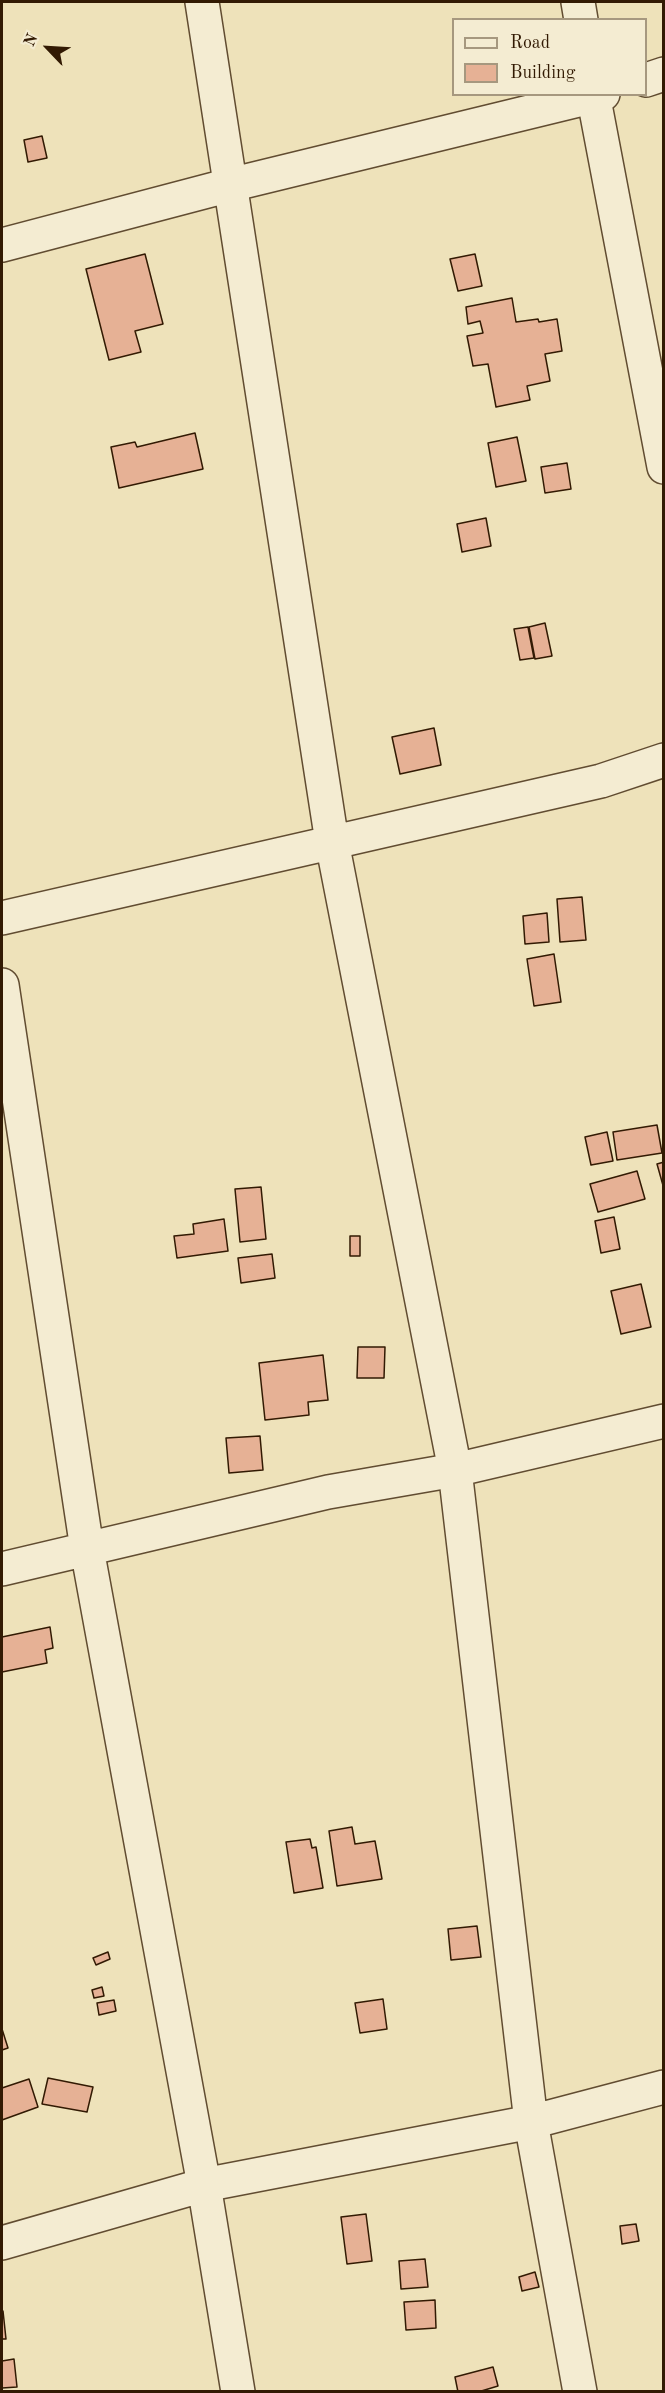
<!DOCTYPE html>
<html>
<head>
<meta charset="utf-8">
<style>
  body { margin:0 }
  #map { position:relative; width:665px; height:2393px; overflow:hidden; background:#eee2ba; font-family:"Old Standard TT",serif }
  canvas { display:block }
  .frame { position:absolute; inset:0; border:3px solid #321a03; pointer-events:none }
  .legend { position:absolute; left:452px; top:18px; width:195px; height:78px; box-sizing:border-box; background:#f4ecd2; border:2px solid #a6987f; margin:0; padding:8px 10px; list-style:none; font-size:18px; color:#321a03 }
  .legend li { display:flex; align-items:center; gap:12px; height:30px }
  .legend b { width:30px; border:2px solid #a6987f }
  .north { position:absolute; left:18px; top:18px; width:60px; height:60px; -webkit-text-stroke:4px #f4ecd2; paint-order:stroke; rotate:295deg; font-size:16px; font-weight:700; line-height:24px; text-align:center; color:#321a03 }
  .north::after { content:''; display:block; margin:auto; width:21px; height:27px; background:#321a03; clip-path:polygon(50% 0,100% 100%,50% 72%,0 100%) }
</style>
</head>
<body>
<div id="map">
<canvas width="665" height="2393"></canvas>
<div class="frame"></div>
<ul class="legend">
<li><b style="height:8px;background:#f4ecd2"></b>Road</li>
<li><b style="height:16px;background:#e6b195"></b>Building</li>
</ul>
<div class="north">N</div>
</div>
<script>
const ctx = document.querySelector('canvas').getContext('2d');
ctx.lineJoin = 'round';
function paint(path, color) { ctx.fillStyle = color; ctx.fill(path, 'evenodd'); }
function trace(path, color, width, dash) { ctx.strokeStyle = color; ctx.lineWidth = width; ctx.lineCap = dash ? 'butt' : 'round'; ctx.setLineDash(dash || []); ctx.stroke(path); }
const building = new Path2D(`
  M42,136L47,158L28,162L24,140Z
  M145,254L163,324L135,331L141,352L109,360L86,269Z
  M475,254L482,286L458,291L450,259Z
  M512,298L516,322L538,319L539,322L557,319L562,351L545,354L550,381L527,386L530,400L496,407L488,364L473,366L467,336L483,333L480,321L468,324L466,307Z
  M195,433L203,469L119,488L111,447L135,442L137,447Z
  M517,437L526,481L496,487L488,443Z
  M567,463L571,489L545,493L541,467Z
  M486,518L491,546L462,552L457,524Z
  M545,623L552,656L535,659L529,627Z
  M528,627L534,658L520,660L514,629Z
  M434,728L441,765L400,774L392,737Z
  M582,897L586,940L560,942L557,899Z
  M547,913L549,942L525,944L523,916Z
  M554,954L561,1002L534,1006L527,959Z
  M657,1125L662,1153L617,1160L613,1132Z
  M607,1132L613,1161L591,1165L585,1137Z
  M664,1162V1189L657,1164Z
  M637,1171L645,1199L598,1212L590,1184Z
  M261,1187L266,1239L240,1242L235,1189Z
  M614,1217L620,1249L601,1253L595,1221Z
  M224,1219L228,1251L177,1258L174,1236L194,1234L193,1224Z
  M350,1236H360V1256H350Z
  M272,1254L275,1278L241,1283L238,1258Z
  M641,1284L651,1327L621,1334L611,1291Z
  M358,1347H385L384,1378H357Z
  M323,1355L328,1400L308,1402L309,1415L265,1420L259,1363Z
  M260,1436L263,1470L229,1473L226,1438Z
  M50,1627L53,1648L45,1650L47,1663L2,1672V1637Z
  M352,1827L355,1844L375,1841L382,1879L337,1886L329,1831Z
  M310,1839L312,1848L316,1847L323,1888L294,1893L286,1842Z
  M477,1926L481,1957L451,1960L448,1929Z
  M108,1952L110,1959L96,1965L93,1958Z
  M102,1987L104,1996L94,1998L92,1990Z
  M383,1999L387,2029L360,2033L355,2003Z
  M114,2000L116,2011L99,2015L97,2003Z
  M2,2029L8,2048L2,2050Z
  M48,2078L93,2087L87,2112L42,2104Z
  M29,2079L38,2107L2,2120V2088Z
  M366,2214L372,2261L347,2264L341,2217Z
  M636,2224L639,2241L622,2244L620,2226Z
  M425,2259L428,2287L401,2289L399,2261Z
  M535,2272L539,2287L522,2291L519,2277Z
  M435,2300L436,2328L406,2330L404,2302Z
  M2,2311H3L6,2339H2Z
  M14,2359L17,2387L2,2388V2361Z
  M493,2367L498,2386L478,2392H458L455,2377Z`);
paint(building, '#e6b195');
trace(building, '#321a03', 1.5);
const minor = new Path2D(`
  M202,2L332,842L455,1470L531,2122L580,2392
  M578,2L581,20
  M646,80L664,74
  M593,94L664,467
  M2,245L230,185L603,94
  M2,918L601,781L664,760
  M2,985L87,1549L204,2185L238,2392
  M2,1569L328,1492L455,1470L664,1421
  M2,2243L204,2185L531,2122L664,2087`);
trace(minor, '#614c31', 36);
trace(minor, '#f4ecd2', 33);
</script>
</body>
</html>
